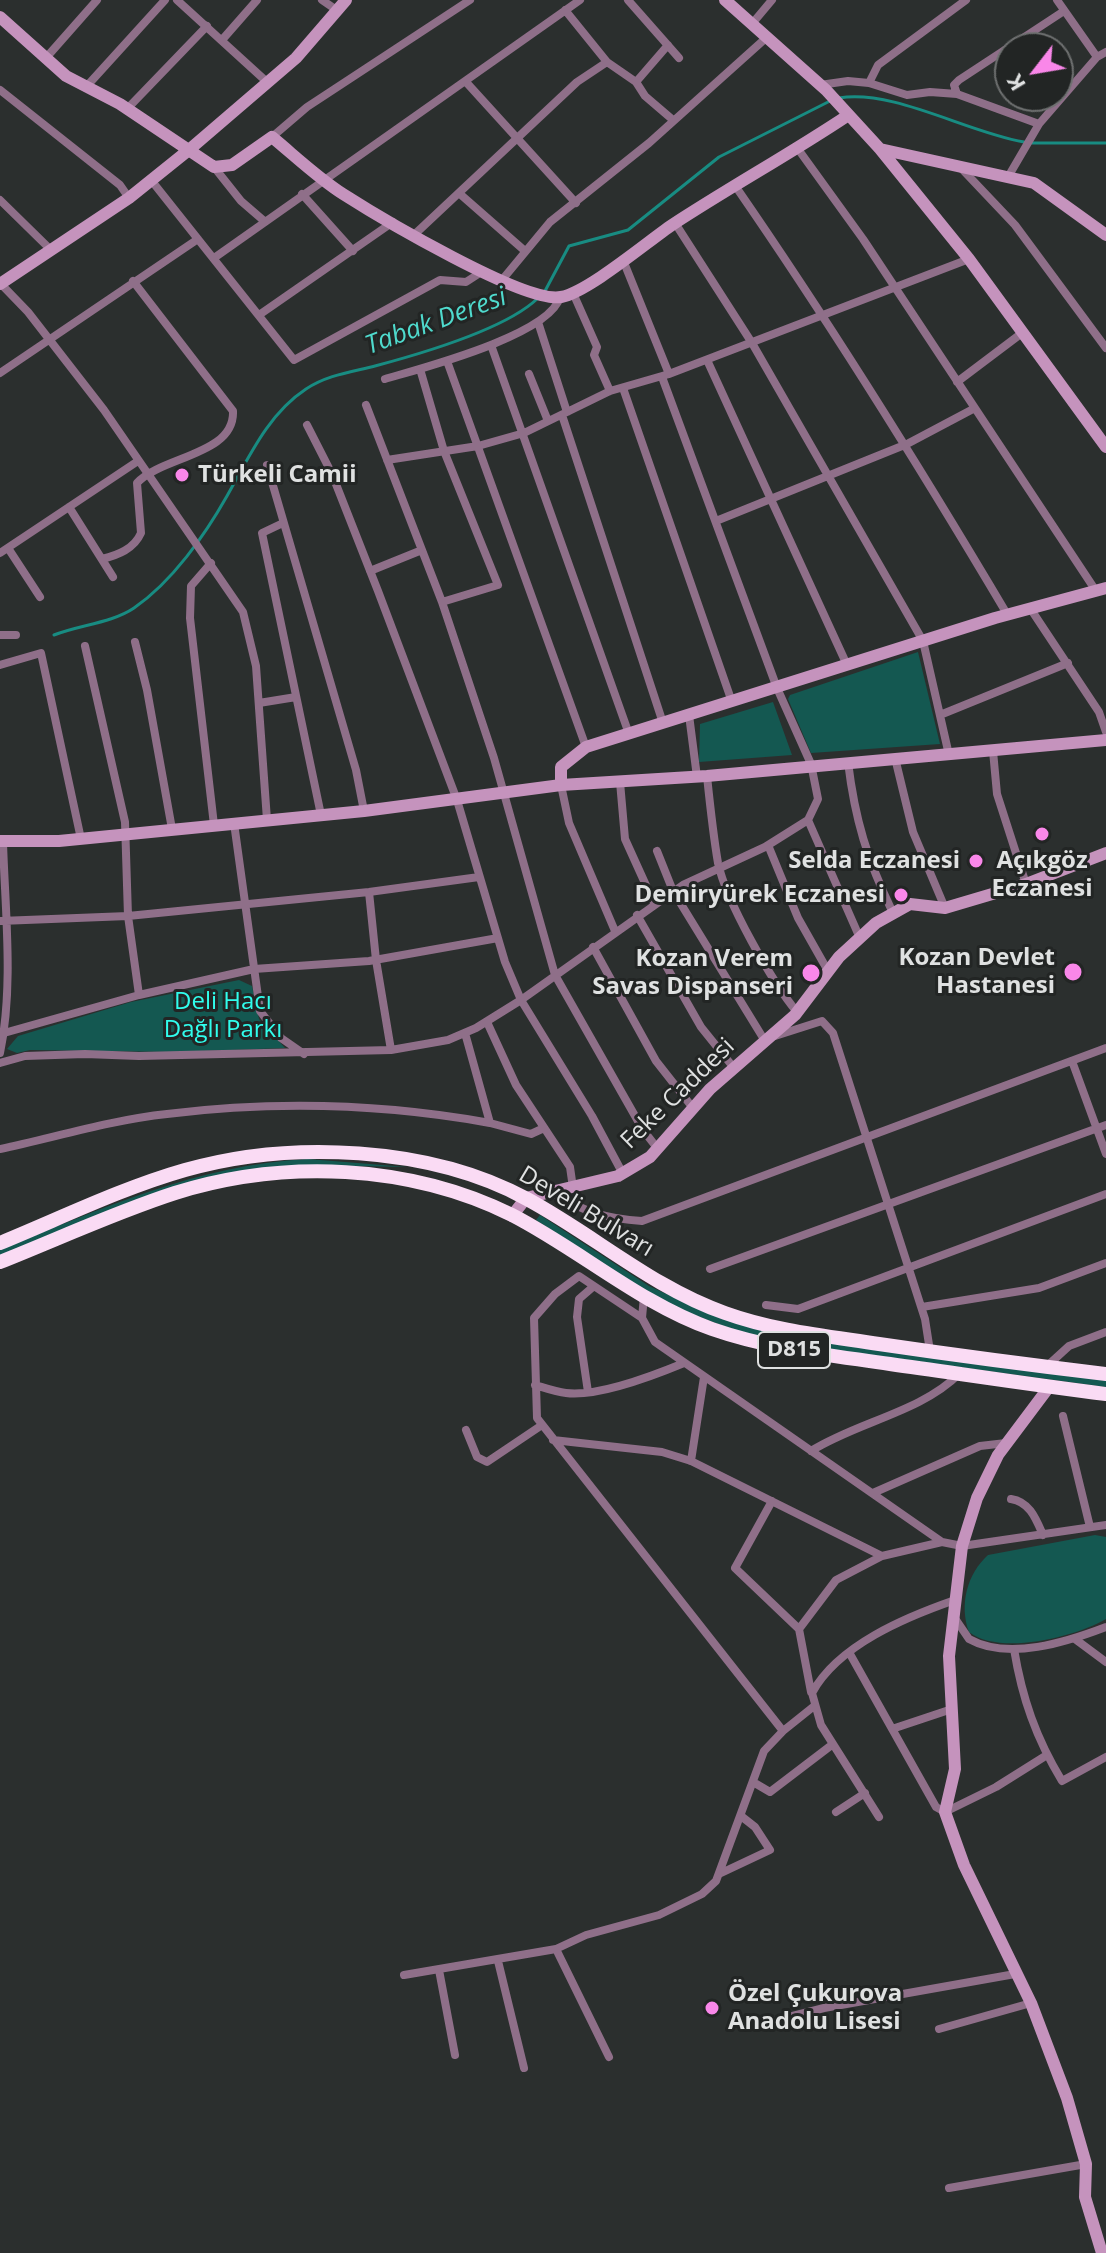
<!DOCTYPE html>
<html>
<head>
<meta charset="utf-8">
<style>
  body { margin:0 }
  #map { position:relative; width:1106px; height:2253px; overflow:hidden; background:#2b2f2e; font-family:"Open Sans",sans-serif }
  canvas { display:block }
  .north { position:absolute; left:994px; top:32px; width:80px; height:80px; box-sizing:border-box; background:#222524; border:2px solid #6e7070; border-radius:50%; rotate:239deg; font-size:22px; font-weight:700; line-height:32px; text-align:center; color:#dfe1e1 }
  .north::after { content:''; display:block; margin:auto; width:28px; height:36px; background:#f987e9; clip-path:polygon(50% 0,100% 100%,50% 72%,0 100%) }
</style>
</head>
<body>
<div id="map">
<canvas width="1106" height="2253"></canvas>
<div class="north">K</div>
</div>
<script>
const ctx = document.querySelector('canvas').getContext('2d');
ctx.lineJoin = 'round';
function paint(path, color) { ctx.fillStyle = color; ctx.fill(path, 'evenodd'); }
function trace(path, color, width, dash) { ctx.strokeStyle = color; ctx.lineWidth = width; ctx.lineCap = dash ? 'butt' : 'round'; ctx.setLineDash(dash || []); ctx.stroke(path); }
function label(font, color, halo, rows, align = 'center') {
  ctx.font = font + ' "Open Sans",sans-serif'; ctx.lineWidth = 6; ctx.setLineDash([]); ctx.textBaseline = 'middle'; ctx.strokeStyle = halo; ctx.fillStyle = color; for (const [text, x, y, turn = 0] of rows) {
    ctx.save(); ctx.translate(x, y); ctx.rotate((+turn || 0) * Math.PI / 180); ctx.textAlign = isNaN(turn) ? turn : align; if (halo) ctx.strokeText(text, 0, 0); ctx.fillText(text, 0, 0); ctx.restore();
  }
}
paint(new Path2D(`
  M918,652L940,744L811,753L788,699L790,695Z
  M773,702L792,755L699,762L700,724Z
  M239,980L252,986L259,1019L285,1048L175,1052L30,1050L17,1053L7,1049L18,1036L131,1002Z
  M308,1159L407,1167L301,1165L221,1175L0,1256V1249C103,1209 195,1165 308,1159Z
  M540,1215L649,1286L717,1317L1106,1381V1387L790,1344L737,1331L668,1305L536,1220Z
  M1095,1535L1106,1537V1619C1075,1637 1000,1656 969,1632C959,1605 967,1574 988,1555Z`), '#145851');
trace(new Path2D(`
  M839,98C894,89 966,132 1024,142
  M1032,143H1106
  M545,291L569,246L628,230L719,157L832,100
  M54,635C79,625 112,623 134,608C172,582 205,535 227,496C249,457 268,414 306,389C327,375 351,372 375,366C420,354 504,330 537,299`), '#188c82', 3);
trace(new Path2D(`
  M177,0L267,82
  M322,0L338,11
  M628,0L679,58
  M1057,0L1097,57
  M565,10L607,62L636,82L645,96L673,120
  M751,25L772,0
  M222,40L257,0
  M45,59L97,0
  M466,82L576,203
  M636,82L668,45
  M869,83L878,65L966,0
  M820,85L848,81L869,83L907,95L930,92L957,94L1039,124
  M86,87L165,0
  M0,90L120,185L129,198
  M957,94L954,85L959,80L1064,11
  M127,109L207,26
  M272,137L307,107L470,0
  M798,149L863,239L1096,591
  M214,167L241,201L263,220
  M961,168L1015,225L1106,348
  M1008,177L1039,124L1097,57L1106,52
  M151,180L294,360L440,280L466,282L483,271
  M736,187C832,326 921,469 1007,614
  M302,194L353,251
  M460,194L525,251
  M0,200L51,250
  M675,223L752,343L923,641L949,755
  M415,234L577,82L607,62
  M214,258L580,0
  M623,260L669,374
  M502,280L550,222L649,143L766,38
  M1,284L28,312L104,410L243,612L256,666L267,820
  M573,293L597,347L594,355L610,391
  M259,315L393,222
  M538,322L567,412
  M491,345L629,734
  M707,360L847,665
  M447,361L586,747
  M420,369L444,451L498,585L442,602
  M0,373L198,239
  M529,374L548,421
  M385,379C422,368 550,335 560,297
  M957,382L1022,333
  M623,388L732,702
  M366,405L442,602L494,758L555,975L643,1130L658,1149
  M562,415L663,723
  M307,425L332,474L378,591L457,800L505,962L521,1000L592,1116L623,1174
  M387,460L478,446L524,433L610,391L669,374L969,259
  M267,465L356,770L364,811
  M69,507L113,577
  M716,521L907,444L975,408
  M283,523L262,533L321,815
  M8,548L40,597
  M0,553L138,461
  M102,559C118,555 134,549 141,533L137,483C162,456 235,455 233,411L133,281
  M211,563L191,586L190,618L214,825
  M370,571L422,550
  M1030,608L1099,712L1106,732
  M0,635H16
  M135,642L147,690L172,829
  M85,646L125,822L128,916L139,995
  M0,665L41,653L81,839
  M259,703L296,697
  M689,715L697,777
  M940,715L1068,663
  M993,751L997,794L1026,884
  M895,758L913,832L945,908
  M848,762C855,820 867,859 893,913
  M707,776C710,805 713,834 718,863C726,901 772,982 797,1012
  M620,782L625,839L654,903
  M561,785L569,823L615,931
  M808,820L859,936
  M234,823L260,1011L281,1038L304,1054
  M768,845L798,918L828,971
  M657,851L673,891L765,1041
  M369,892L376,960L391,1050
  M637,915L701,1027L734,1068
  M0,921L128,916L369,892L479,877
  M593,947L656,1061L693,1108
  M487,1022L516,1085L570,1167L573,1188
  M4,1033L139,995L254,969L369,961L498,938
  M465,1033L490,1123L531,1134L544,1128
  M775,1036L822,1021L833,1033L925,1319L930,1351
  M0,1053C14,986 5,910 3,842
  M1072,1061L1106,1154
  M0,1063L25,1056L85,1054L139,1056L391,1050L448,1040L476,1028L521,1000L683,885L765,847L808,820L818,799L811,764L777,688L662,377
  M0,1149C56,1137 111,1120 167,1114C273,1101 385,1104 490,1123
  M553,1193C582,1211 607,1219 642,1221L1106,1048
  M710,1269L1106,1125
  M644,1296L642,1318L655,1342L942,1542L962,1546L1106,1525
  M766,1305L798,1309L1106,1194
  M922,1307L1039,1288L1106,1263
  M642,1318L579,1276L555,1294L534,1318L537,1418L783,1731
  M1046,1367L1069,1346L1106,1332
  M535,1385C545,1388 556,1392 566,1393C598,1397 655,1375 684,1363
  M588,1392L577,1317L579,1299L594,1286
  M1063,1416L1090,1527
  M466,1430L477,1457L487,1462L542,1425
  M553,1440L662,1452L691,1461L882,1556L942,1542
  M811,1451C857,1422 921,1412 959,1374
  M691,1461L704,1377
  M873,1493L980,1446L1006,1443
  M1011,1499C1030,1502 1036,1519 1043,1535
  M772,1501L735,1568L799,1629L811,1692
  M954,1617L969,1639C1008,1661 1067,1642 1106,1627
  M799,1629L836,1580L882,1556
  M1075,1639L1106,1662
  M1014,1649C1022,1698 1036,1738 1062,1781L1106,1757
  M850,1654L936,1807L945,1812L996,1787L1047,1755
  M892,1729L949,1710
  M753,1782L770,1792L833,1744
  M836,1812L865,1793
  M879,1817L821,1725L812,1693C838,1645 906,1617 955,1600
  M719,1874L770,1850L755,1827L741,1816
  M556,1949L609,2057
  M498,1961L524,2068
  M439,1970L455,2055
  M404,1975L556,1949L586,1935L659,1915L702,1894L716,1881L764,1751L783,1731L813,1707
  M761,2024L824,2008L1015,1974
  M939,2029L1031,2003
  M949,2188L1086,2164`), '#8f6f89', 8);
trace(new Path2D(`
  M725,0L826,90L880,149L969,259L1106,447
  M0,17L66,76L120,104L214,167L232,165L272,137C295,156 318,178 343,194C379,217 525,304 561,297C588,292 647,242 672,225C730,187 790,154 847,116
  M880,149L1034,183L1106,235
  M0,284L129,198L190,149L296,58L346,0
  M561,785V767L586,747L995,618L1106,588
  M0,841H59L364,811L561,785L707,776L1106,740
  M512,1216L526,1198L618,1176L650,1157L710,1089L795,1015L839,957L876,923L910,904L945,908L1026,884L1106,853
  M1049,1387L998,1455L977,1498L962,1546L949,1656L955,1769L945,1812L964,1865L1031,2003L1067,2098L1086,2164L1085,2197L1102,2253`), '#c593bd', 12);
trace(new Path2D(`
  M0,1243C61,1218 122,1188 185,1170C290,1140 430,1146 527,1199C594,1235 653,1288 725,1313C775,1331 827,1336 879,1344C954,1355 1030,1365 1106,1374
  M0,1262C58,1239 116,1212 175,1193C284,1159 409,1164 512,1215C580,1250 639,1303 712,1329C769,1349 830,1355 890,1364C962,1374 1034,1385 1106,1394`), '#fadbf4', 14);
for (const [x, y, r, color] of [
  [182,475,8,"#f987e9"],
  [1042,834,8,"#f987e9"],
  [976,861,8,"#f987e9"],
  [901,895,8,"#f987e9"],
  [1073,972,10,"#f987e9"],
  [811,973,10,"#f987e9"],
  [712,2008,8,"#f987e9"]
]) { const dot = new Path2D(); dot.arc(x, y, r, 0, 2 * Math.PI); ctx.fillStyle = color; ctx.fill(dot); trace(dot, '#222524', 3); }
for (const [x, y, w] of [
  [794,1350,72]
]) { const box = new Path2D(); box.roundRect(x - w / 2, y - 18, w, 36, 6); ctx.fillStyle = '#222524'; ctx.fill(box); trace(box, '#dfe1e1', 2); }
label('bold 22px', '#dfe1e1', null, [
  ["D815",794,1350]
]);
label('bold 24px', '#dfe1e1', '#222524', [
  ["Türkeli Camii",198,475,"left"],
  ["Selda Eczanesi",960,861],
  ["Açıkgöz",1042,861,"center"],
  ["Eczanesi",1042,889,"center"],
  ["Demiryürek Eczanesi",885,895],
  ["Kozan Devlet",1055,958],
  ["Hastanesi",1055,986],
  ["Kozan Verem",793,959],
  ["Savas Dispanseri",793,987],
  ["Özel Çukurova",728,1994,"left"],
  ["Anadolu Lisesi",728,2022,"left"]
], 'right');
label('24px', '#30fdec', '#222524', [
  ["Deli Hacı",223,1002],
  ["Dağlı Parkı",223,1030]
]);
label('24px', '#dfe1e1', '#222524', [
  ["Feke Caddesi",678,1094,-44],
  ["Develi Bulvarı",586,1212,31]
]);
label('italic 26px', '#4fdacd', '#222524', [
  ["Tabak Deresi",436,322,-20]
]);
</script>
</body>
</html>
